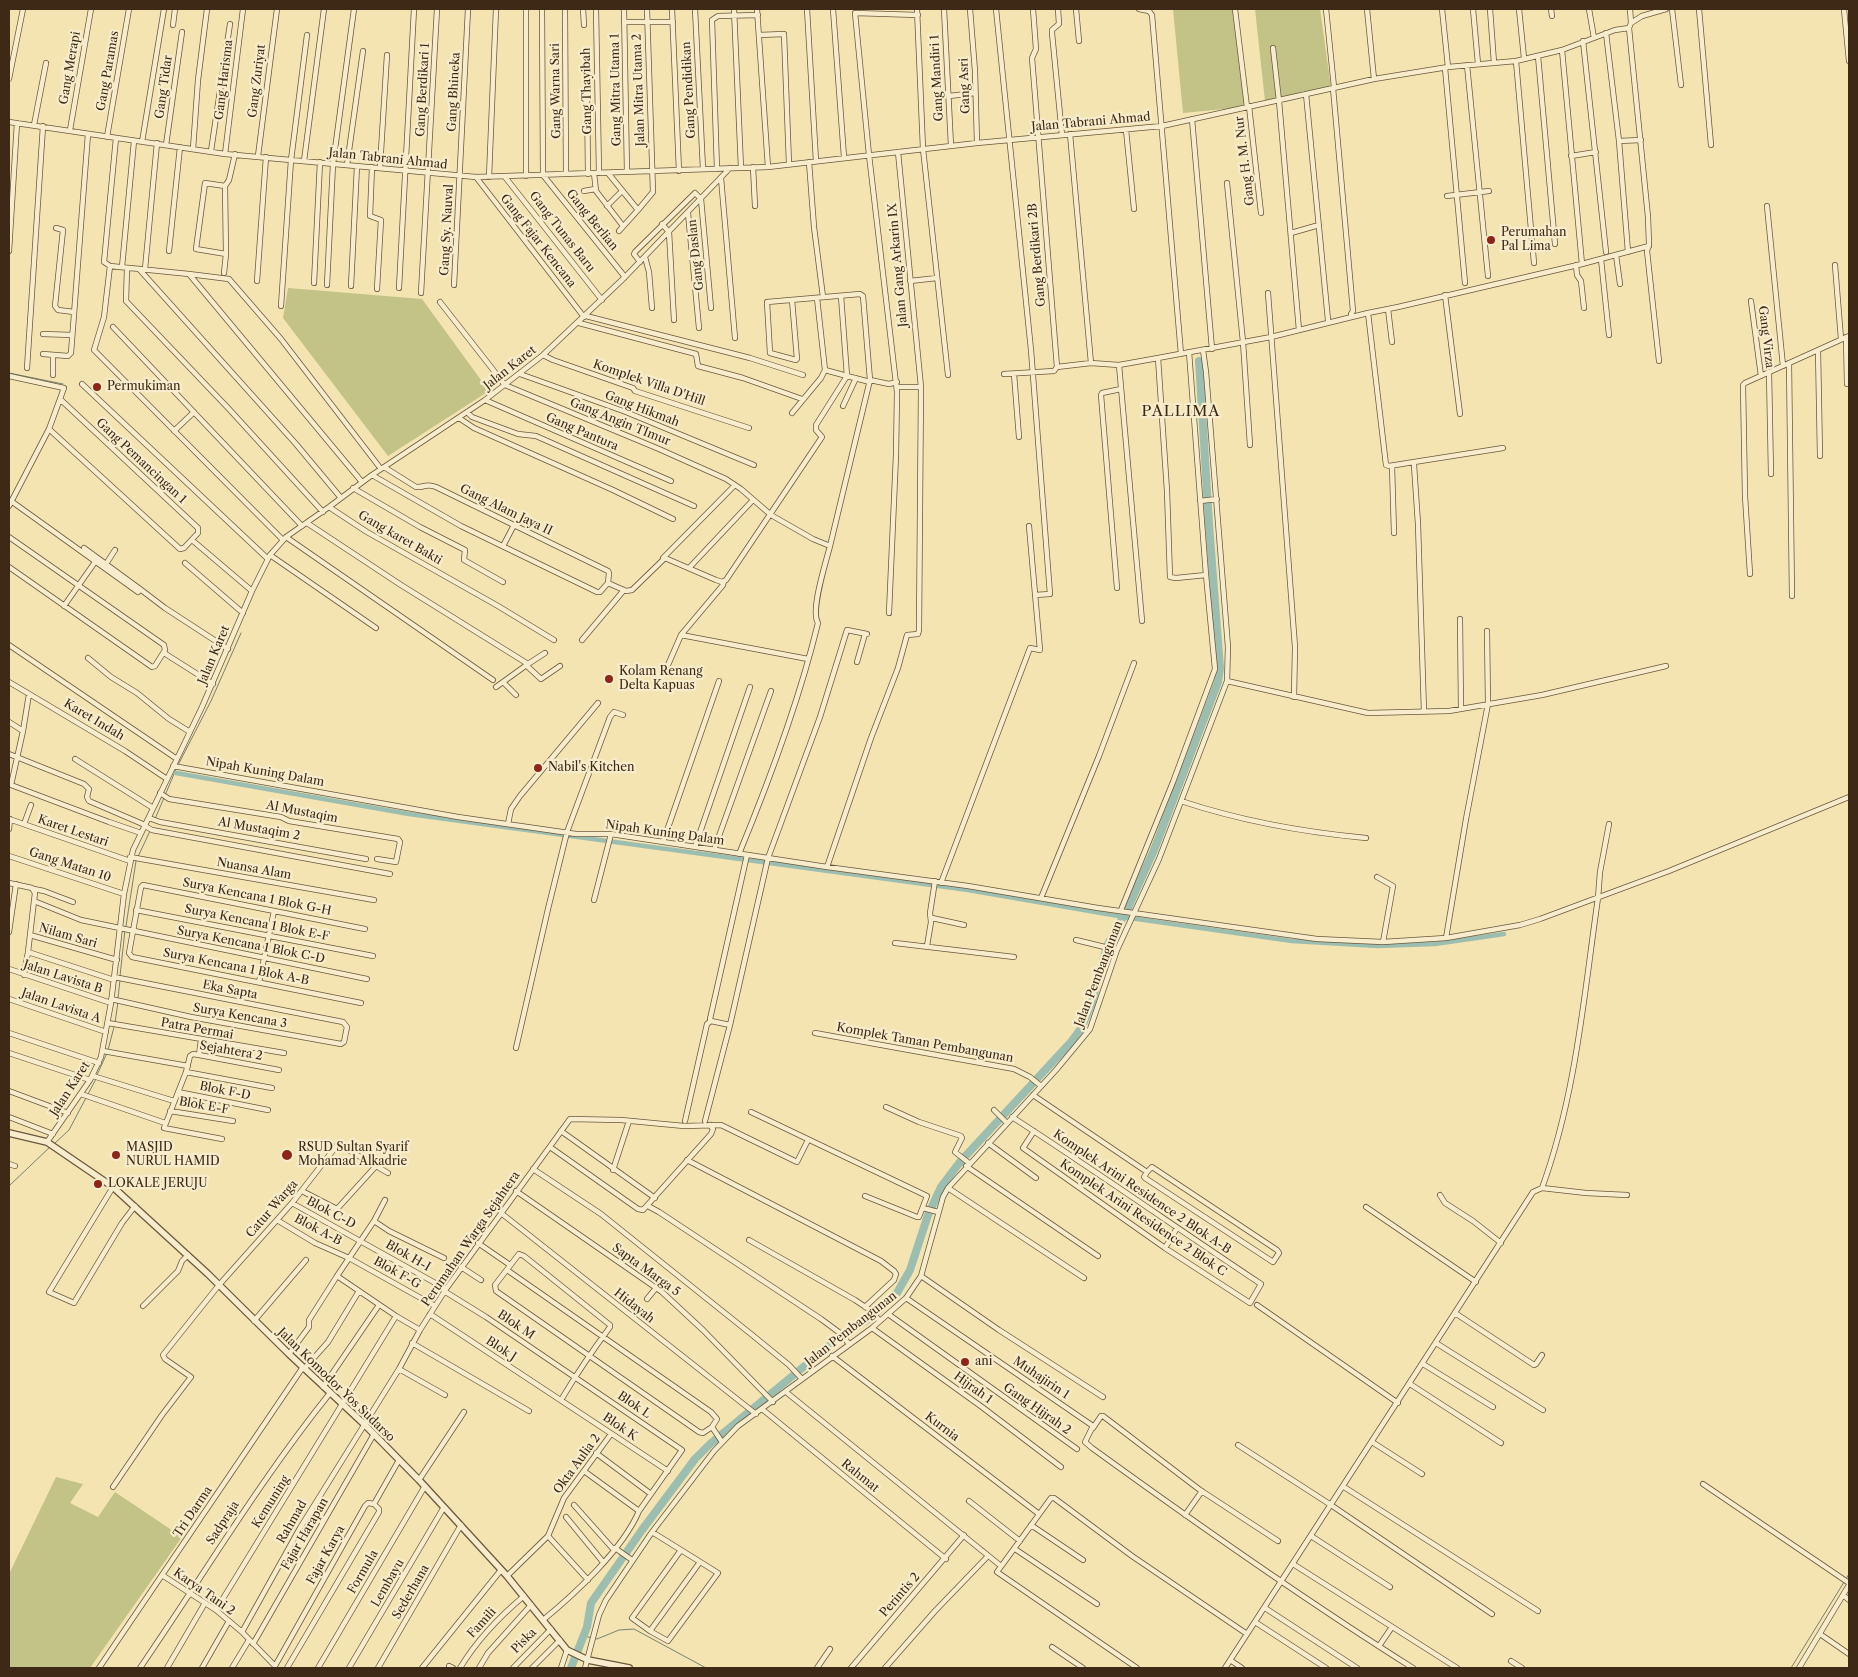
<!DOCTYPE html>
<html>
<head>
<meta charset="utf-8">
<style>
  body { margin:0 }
  #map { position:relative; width:1858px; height:1677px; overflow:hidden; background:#f3e4b2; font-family:"Libre Caslon Text",serif }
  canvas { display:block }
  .frame { position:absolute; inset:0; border:10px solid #3e2816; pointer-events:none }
</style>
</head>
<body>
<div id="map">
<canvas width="1858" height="1677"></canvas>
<div class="frame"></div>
</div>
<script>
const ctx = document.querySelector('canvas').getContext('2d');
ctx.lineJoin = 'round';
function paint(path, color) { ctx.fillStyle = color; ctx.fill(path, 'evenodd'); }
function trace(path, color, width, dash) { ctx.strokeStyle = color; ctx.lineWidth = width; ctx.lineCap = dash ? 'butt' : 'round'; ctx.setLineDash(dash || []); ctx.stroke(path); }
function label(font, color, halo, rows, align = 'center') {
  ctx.font = font + ' "Libre Caslon Text",serif'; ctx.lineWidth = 4.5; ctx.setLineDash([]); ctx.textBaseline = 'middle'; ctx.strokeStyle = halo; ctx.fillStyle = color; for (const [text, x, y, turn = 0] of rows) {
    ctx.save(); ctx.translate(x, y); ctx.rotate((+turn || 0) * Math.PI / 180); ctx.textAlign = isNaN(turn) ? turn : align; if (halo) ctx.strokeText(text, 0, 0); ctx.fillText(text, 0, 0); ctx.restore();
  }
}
paint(new Path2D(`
  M1173,9H1234L1245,107L1183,113Z
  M1255,9H1320L1331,88L1265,101Z
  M288,288L422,299L489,391L388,456L283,318Z
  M56,1477L83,1484L70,1503L98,1517L115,1492L182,1537L90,1668H9V1574Z`), '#c3c287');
trace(new Path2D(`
  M9,373L63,384
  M155,819L177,767L211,701L241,633
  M126,926L136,861L150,831
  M120,976L125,930
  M118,998L120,980
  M115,1023L118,1002
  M108,1050L114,1027
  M97,1075L107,1053
  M54,1144L69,1130L96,1079
  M9,1186L51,1146
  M584,1636L597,1639L619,1630L634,1629L706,1668
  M1791,1668L1849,1574`), '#768273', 1);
trace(new Path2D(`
  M176,773L409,814L968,890L1130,918L1292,941L1378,946L1435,944L1504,934`), '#9cbeb1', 4.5);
trace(new Path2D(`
  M571,1668L587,1627L591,1603L642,1530L695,1459L710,1444L841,1336L871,1317L897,1293L910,1270L928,1215L941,1187L960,1162L1071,1042L1082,1027L1092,1002L1107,946L1127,910L1154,850L1218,682L1220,668L1209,524L1199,361`), '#9cbeb1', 8);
const minor = new Path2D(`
  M542,9L543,175L625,277
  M565,9L566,174
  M583,9L584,25
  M596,9L599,173
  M624,9L627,172
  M672,9L679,171
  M695,9L703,169
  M734,9L741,168
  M757,9L768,167
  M807,9L816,161
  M833,9L844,157
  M917,9L923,149L948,375
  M944,9L951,146
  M970,9L975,71L977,143
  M996,9L1031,350L1050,594L1035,595
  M1058,9L1059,24L1052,30V33L1062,135
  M1076,9L1079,41
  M1139,9L1149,11L1152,15L1181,354
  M1235,9L1247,107
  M1326,9L1334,87
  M1367,9L1374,79
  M1442,9L1448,67
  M1473,9L1478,64
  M1490,9L1494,63
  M1519,9L1524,58
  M1551,9L1552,16
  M1589,9L1594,38
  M1672,9L1681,85
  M1699,9L1711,145
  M1844,9L1849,61
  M625,22H673
  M1631,23L1642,16L1666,9
  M173,25L175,9
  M1629,28L1648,217L1649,244L1647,251L1659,361
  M1606,33L1619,141L1628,252
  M759,35L784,34L789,164
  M1583,41L1606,252
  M1273,48L1279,101L1299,330
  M1562,50L1582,264
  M1538,56L1555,244
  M1516,61L1534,263
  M1467,65L1488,276
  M1445,68L1465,283
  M9,79L23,9
  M1333,88L1353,311L1351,314
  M587,89L588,174
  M1306,94L1328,320
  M949,96L975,93
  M1249,106L1261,213
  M1192,119L1212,349
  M9,122L225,154L476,177L768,167L977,143L1162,126L1374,79L1448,67L1516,61L1562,50L1615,30L1629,28L1631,23L1630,9
  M34,125L46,63
  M70,130L91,9
  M1126,130L1134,209
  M1070,134L1091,363
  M107,137L129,9
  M116,138L104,262L110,266L189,274L362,482
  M1619,141L1641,140
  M142,142L164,9
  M166,145L182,32
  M193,149L198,80L207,9
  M211,151L230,24
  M225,154L243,9
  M258,156L277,9
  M1571,156L1596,152
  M304,161L324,9
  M809,162L814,227L823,297
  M347,165L363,51
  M372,167L370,216L381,220L377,289
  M380,167L387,55
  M753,167L755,206
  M717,169L712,20L718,16L758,15
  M594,173L596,191L623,226
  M608,173L638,210
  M526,176V9
  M476,177L584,317
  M489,177L496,9
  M505,177L602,300
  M721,178L735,338
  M1227,183L1243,342L1250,445
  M225,186L205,183L196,249L226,254
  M584,191L595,189
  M1447,196L1489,191
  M607,206L622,191
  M1767,206L1783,366
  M688,213L699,328
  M662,224L669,232L674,320
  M56,228L63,230L55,306L58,310L74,312
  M619,231L638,210L653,192L647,9
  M1291,233L1319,225
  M9,251L17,123
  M169,251L180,147
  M1616,255L1620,284
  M645,257L649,272L652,308
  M1601,259L1609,335
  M640,262L634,254L635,252L695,193L701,199L711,308
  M1576,265L1577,275L1581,281L1584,308
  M1835,265L1841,339
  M110,266L104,317L94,350L283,540
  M122,267L134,141
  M127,268L126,301L229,409L323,512
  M139,269L296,444L341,498
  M145,269L157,143
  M224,273L226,254L225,186L229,180L235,154
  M189,274L229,279L281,339L381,469
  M257,281L266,157
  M910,281L937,278
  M314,283L320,162
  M327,285L333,164L354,9
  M454,285L468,9
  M351,286L357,166
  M399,288L414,9
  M421,293L437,9
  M1268,293L1295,647L1294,697
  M1445,295L1460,414
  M1751,301L1761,376
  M440,302L505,385L659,449L726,479L741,489L771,515L813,539L830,546L870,380L863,296L860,294L767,302L770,353L796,360L797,359L792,300
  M281,306L291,160L307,35
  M1388,309L1392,342
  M1368,313L1386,465L1389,466L1414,462V465L1418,524L1424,712
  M586,316L750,358L803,375
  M579,323L696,354L698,366L743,378L802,399
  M113,327L302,526
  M43,334L72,335
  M1846,337L1847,384
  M1818,350L1820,456
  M43,354L68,356L71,353L88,134
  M543,355L553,360L633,388L635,391L749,428
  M1158,358L1167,491L1170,577L1176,578L1206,575
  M1789,363L1792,596
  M1119,365L1142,621
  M1057,367L1091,363L1119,365L1158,358L1271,337L1368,313L1398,307L1582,264L1649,246
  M27,368L43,126
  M825,370L847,376L841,296
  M1769,372L1771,474
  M520,374L626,412L754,465
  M1004,374L1054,371L1057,367L1032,58L1036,49L1033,9
  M1014,374L1019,437
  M53,375V355
  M9,376L64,388L49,429L9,506
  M870,380L889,384L897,382
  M82,384L268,559
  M897,387H921
  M485,400L671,481
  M843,406L856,378
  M467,412L472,417L518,434L536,436L694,506
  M792,413L821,378L825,370L817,298
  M459,418L474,428L613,490L673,519
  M49,429L180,549L184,548L198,533V528L60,399
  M174,431L194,412
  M1414,462L1503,448
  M1392,466L1394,533
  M384,467L416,487C424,488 425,483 436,487L608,571L609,573L608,583
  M372,475L461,526L597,592H600L608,583
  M353,488L420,527L465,550L464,560L503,582
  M11,501L138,592
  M1200,501L1217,499
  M329,507L367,532L498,606L554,640
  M307,523L401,585L528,664L496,687
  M9,537L164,645L165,650L155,666L152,667L9,567
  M286,537L493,680
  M192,540L252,591
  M503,546L514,525
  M84,548L140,589L139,591
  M270,555L376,628
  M663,558L735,485
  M185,563L243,613
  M106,564L115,550
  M689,568L753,500
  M1750,574L1745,496L1743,385L1745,383L1849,336
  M608,583L626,591L632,590L665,558L716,580L722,582L726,580L822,437L816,430V425L847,376L870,382
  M1117,588L1101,395L1102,393L1121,389
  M140,589L165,608L228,649
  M64,606L95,562
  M889,613L896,455L897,392L869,155L855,13L918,15
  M1460,619L1461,709
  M681,635L808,659
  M582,640L624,590
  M9,645L177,759
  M164,653L213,684
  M88,658L111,677L137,693L169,719L190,732
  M857,662L865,634
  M528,664L545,653
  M668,665L681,635L723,585L724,581
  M527,666L541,679L560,666
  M1227,681L1368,713L1449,711L1542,695L1666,666
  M9,682L125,751L167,779
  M503,682L516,695
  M9,722L23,731L11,785L109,822L141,833
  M23,731L29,694
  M9,754L84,784L89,789L87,797L89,801L145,825
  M75,759L153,808
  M173,766L458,817L576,834H611L827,867L968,886L1098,908L1317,939L1383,942L1446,938L1520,925L1540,919L1669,871L1849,797
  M160,793L169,799L281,817L289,821L398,839L400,842L396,862L377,859
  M1181,801C1241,821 1302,832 1366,838
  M149,818L160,822L366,859
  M9,819L130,861
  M24,824L31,805
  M508,824L511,809L520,796L598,703
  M145,826L152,830L390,874
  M9,829L10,819
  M663,842L719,681
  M695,847L750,687
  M714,850L771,691
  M739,854C770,779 799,702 818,623C810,611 826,562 830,546
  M9,856L124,894
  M130,857L374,900
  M827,867L871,738L898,668L907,635L918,634L919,630L921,387L898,152
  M1377,877L1393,886L1383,942
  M9,883L32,888L35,893L34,901L81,920L367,979
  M941,883L1030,648L1040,650L1029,526
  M34,889L44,891L73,902
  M1041,898L1099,756L1134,663
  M594,900L611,834
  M136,910L373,956
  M1121,910L1173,782L1215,669L1206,575L1189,352
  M932,918L964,925
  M9,932L16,884
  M30,935L34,901
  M1446,938L1466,819L1488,704L1487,631
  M1076,940L1117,950
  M895,943L1014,957
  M927,946L931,922L930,913L935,881
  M28,952L30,935L117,960
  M9,969L111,1003
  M24,975L28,952L114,980
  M259,982L274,911
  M9,999L106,1032
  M111,999L191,1017L341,1044L344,1042L347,1027L343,1022L114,977
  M361,1003L132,957L129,953L141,887L143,885L365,929
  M710,1019L747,855
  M108,1023L284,1053
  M9,1033L99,1063
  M815,1033L1014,1069L1030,1077L1041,1086
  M516,1048L548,909L567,832L610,717L614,712L623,715
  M103,1051L188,1066
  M9,1053L90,1080
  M199,1055L201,1040
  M186,1072L164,1128L222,1139
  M93,1076L174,1101
  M272,1088L186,1072L190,1056L193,1054L199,1055L279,1070
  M9,1091L68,1113
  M178,1092L268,1110
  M81,1094L165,1123
  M1033,1095L1147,1172L1144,1177L1145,1178L1273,1262L1279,1253L1277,1250L1152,1167L1147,1172
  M886,1107L919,1122L961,1136L962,1138L955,1152L969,1163
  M994,1110L1007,1123
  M170,1111L233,1121
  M751,1112L927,1196L919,1217H917L865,1196
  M9,1117L53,1134
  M1012,1117C1096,1171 1178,1229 1261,1284L1250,1303L1165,1248L1023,1148L1034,1131
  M685,1121L707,1024L711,1021L730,1025
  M705,1121L730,1025L768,858L820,717L847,630L867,634
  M561,1131L655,1198
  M47,1142L90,1080L101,1057L111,1003L124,894L133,850L202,707L252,591L270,555L286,537L329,507L372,475L485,400L543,355L625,277L730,168
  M988,1143L1036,1178
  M550,1147L638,1209L643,1210L711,1134L713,1129L710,1125
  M687,1160L881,1261L894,1271L896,1274L894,1280L865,1307
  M9,1164L15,1166
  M966,1166L1098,1256
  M533,1169L601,1214L751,1334L789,1365L802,1379
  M613,1170L629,1121
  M113,1187L49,1292L74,1303L122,1223L135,1206
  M948,1188L1084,1278
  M1542,1188C1576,1095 1584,995 1598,898L1600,872L1609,824
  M302,1191L337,1209L376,1166
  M516,1191L662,1292L703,1330L773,1402
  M1440,1195L1445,1203L1473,1221L1501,1243
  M385,1200L374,1221L337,1276L396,1316L420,1330
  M292,1203L446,1289
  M648,1206L659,1212L821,1319L840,1333L849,1344
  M1366,1207L1476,1282
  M923,1208L938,1212
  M501,1213L756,1414
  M277,1220L315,1243L349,1258L435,1306
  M374,1221L389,1231L444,1258
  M749,1240L855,1300L870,1310L880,1321
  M478,1243L510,1265
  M1165,1248L1177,1228
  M461,1267L481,1280
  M507,1270L711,1412L717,1419L712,1427L703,1433L699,1432L496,1291L495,1285L519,1254L524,1256L610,1325V1327C592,1351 576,1375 561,1400
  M921,1276L999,1330L1103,1397
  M444,1291L486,1317L682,1450L639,1511C623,1549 575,1594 543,1620
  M906,1298L1093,1426L1085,1442L1092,1448C1197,1524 1303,1599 1413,1668
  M647,1299L656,1288
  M1257,1305L1398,1403
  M143,1306L178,1271L182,1261L188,1255
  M1455,1313L1534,1365L1536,1364L1542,1355
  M430,1314L668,1471
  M888,1314L1077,1449
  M254,1321L306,1260
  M872,1328L982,1407L1061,1467
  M412,1343L529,1411
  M1436,1343L1543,1410
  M289,1354L309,1327V1320L337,1276
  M832,1356L1039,1514
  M1423,1364L1493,1407
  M304,1369L328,1342L359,1291
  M399,1369L445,1395
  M1410,1384L1501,1443
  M323,1387L379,1305
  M786,1392L1001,1566
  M762,1409L946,1559
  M712,1427L722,1442
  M1093,1428L1101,1416H1103L1200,1490L1278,1541
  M1372,1442L1422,1474
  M1238,1445L1331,1505L1492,1614
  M596,1453L651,1494
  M584,1471L639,1511
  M419,1480L464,1412
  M1703,1484L1849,1583
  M113,1487L162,1415L191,1377L165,1359L163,1355L219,1285L292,1203L338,1144L388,1173
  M1344,1487L1538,1611
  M969,1501L1020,1541
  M574,1505L614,1550
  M1185,1515L1202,1491
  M566,1517L603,1562
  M1031,1525L1083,1560
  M652,1532L718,1573L668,1641L650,1631L632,1618L681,1550
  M548,1536L588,1580
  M1311,1536L1390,1587
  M615,1548L632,1560
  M1015,1549L1097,1604
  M1293,1564L1457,1668
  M162,1575L216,1610L242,1632L275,1666
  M507,1576L548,1536L564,1498L611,1434
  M1843,1595L1849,1600
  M1265,1608L1357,1668
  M216,1610L396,1316
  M1255,1622L1326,1668
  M650,1631L700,1562
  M242,1632L300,1528L399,1369L420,1330L446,1289L570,1119L621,1120L684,1126L721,1125L797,1162L808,1140
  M1820,1634L1849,1654
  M253,1644L374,1434
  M1379,1646L1392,1627
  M1052,1647L1083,1668
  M1230,1660L1242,1668
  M1511,1661L1522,1668
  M275,1666L365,1506L368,1503L374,1504L399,1460
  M449,1666L453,1668
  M99,1668L303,1367
  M140,1668C203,1576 260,1480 330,1393
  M167,1668L205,1603
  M202,1668L229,1621
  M232,1668L249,1640
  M287,1668L379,1512V1509L374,1504
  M318,1668L425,1486
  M349,1668L444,1507
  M378,1668L461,1525
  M422,1668L501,1570
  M460,1668C477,1640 499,1617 524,1596
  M479,1668L488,1653L531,1605
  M513,1668L551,1629
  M532,1668L560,1640
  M561,1668L567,1650
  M585,1668L599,1615L606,1600L652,1532L714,1451L738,1426L872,1328L906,1298L921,1276L943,1197L948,1188L1056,1070L1090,1029L1117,950L1159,859L1227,681L1228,647L1206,372L1203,350
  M817,1668L830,1649
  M851,1668L964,1535
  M885,1668L935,1611L988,1556
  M1137,1668L997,1572L1051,1498H1054L1132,1556L1247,1634
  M1225,1668L1533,1192L1542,1188L1586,1193L1627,1195
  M1799,1668L1849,1585`);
const tertiary = new Path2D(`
  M9,1133L47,1142L113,1187L208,1274L289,1354L364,1424L419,1480L507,1576L567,1650L588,1660L629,1668`);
trace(minor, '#6b573d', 6);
trace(tertiary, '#6b573d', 8);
trace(minor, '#f7edcd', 4.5);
trace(tertiary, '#f7edcd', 5.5);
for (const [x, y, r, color] of [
  [1491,240,5,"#8f2418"],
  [97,387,5,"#8f2418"],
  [609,679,5,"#8f2418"],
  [538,768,5,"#8f2418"],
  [116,1155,5,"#8f2418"],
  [287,1155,6,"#8f2418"],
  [98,1184,5,"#8f2418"],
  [965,1362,5,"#8f2418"]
]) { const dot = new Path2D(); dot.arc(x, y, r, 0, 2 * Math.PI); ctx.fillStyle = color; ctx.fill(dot); trace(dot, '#f7edcd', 2); }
label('12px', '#3e2816', '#f7edcd', [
  ["Gang Merapi",70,68,-80],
  ["Gang Paramas",108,71,-80],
  ["Gang Mandiri 1",937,78,-93],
  ["Gang Harisma",224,80,-83],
  ["Gang Zuriyat",257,81,-83],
  ["Gang Asri",965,86,-92],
  ["Gang Tidar",164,87,-82],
  ["Gang Berdikari 1",423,90,-87],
  ["Gang Mitra Utama 1",616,90,-91],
  ["Jalan Mitra Utama 2",639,90,-92],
  ["Gang Pendidikan",689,90,-93],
  ["Gang Warna Sari",556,91,-91],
  ["Gang Thayibah",587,91,-91],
  ["Gang Bhineka",454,92,-87],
  ["Jalan Tabrani Ahmad",1091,122,-5],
  ["Jalan Tabrani Ahmad",388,159,6],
  ["Gang H. M. Nur",1245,161,-97],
  ["Gang Berlian",592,220,51],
  ["Gang Sy. Nauval",447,230,-87],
  ["Gang Tunas Baru",562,232,52],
  ["Gang Fajar Kencana",538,241,52],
  ["Gang Daslan",696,255,-96],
  ["Gang Berdikari 2B",1037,255,-95],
  ["Jalan Gang Arkarin IX",898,265,-95],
  ["Gang Virza",1766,337,83],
  ["Jalan Karet",510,368,-38],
  ["Komplek Villa D'Hill",649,383,19],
  ["Gang Hikmah",642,409,21],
  ["Gang Angin TImur",620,422,22],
  ["Gang Pantura",582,432,23],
  ["Gang Pemancingan 1",141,461,43],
  ["Gang Alam Jaya II",506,510,26],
  ["Gang karet Bakti",400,538,30],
  ["Jalan Karet",214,655,-67],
  ["Karet Indah",94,720,31],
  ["Nipah Kuning Dalam",265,772,10],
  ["Al Mustaqim",302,812,11],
  ["Al Mustaqim 2",259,829,10],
  ["Karet Lestari",73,831,19],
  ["Nipah Kuning Dalam",665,833,8],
  ["Gang Matan 10",70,865,18],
  ["Nuansa Alam",254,869,10],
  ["Surya Kencana 1 Blok G-H",257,897,11],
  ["Surya Kencana 1 Blok E-F",257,923,11],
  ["Nilam Sari",68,936,16],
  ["Surya Kencana 1 Blok C-D",251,945,11],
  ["Surya Kencana 1 Blok A-B",236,967,11],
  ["Jalan Pembangunan",1099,974,-69],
  ["Jalan Lavista B",63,977,18],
  ["Eka Sapta",230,990,11],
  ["Jalan Lavista A",61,1006,19],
  ["Surya Kencana 3",240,1016,10],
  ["Patra Permai",197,1029,10],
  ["Komplek Taman Pembangunan",925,1043,10],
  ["Sejahtera 2",231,1051,10],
  ["Jalan Karet",70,1089,-57],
  ["Blok F-D",225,1091,11],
  ["Blok E-F",204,1106,10],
  ["Komplek Arini Residence 2 Blok A-B",1142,1192,34],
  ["Catur Warga",272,1209,-49],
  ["Blok C-D",331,1213,28],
  ["Komplek Arini Residence 2 Blok C",1143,1218,34],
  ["Blok A-B",318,1230,28],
  ["Perumahan Warga Sejahtera",471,1239,-55],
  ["Blok H-I",408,1256,30],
  ["Sapta Marga 5",646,1270,36],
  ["Blok F-G",397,1273,29],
  ["Hidayah",634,1306,38],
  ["Blok M",516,1325,34],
  ["Jalan Pembangunan",851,1329,-38],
  ["Blok J",501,1349,33],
  ["Muhajirin 1",1041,1378,34],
  ["Jalan Komodor Yos Sudarso",336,1385,44],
  ["Hijrah 1",973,1388,36],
  ["Blok L",634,1405,34],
  ["Gang Hijrah 2",1037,1409,35],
  ["Blok K",620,1427,34],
  ["Kurnia",942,1427,37],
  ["Okta Aulia 2",577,1464,-54],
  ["Rahmat",860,1476,39],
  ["Kemuning",271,1502,-58],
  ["Tri Darma",193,1512,-56],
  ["Rahmad",292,1522,-60],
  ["Sadpraja",223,1523,-57],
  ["Fajar Harapan",305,1534,-60],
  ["Fajar Karya",326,1555,-61],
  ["Formula",363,1572,-60],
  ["Lembayu",388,1583,-60],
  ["Karya Tani 2",204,1592,35],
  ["Sederhana",411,1592,-60],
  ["Perintis 2",900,1595,-49],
  ["Famili",482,1623,-48],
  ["Piska",524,1641,-45]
]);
label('12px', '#3e2816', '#f7edcd', [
  ["Perumahan",1501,233],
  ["Pal Lima",1501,247],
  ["Permukiman",107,387],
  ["Kolam Renang",619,672],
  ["Delta Kapuas",619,686],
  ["Nabil's Kitchen",548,768],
  ["MASJID",126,1148],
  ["NURUL HAMID",126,1162],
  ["RSUD Sultan Syarif",298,1148],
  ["Mohamad Alkadrie",298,1162],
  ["LOKALE JERUJU",108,1184],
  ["ani",975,1362]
], 'left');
ctx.letterSpacing = '1px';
label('15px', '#3e2816', '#f7edcd', [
  ["PALLIMA",1181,412]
]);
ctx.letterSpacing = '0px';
</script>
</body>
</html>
